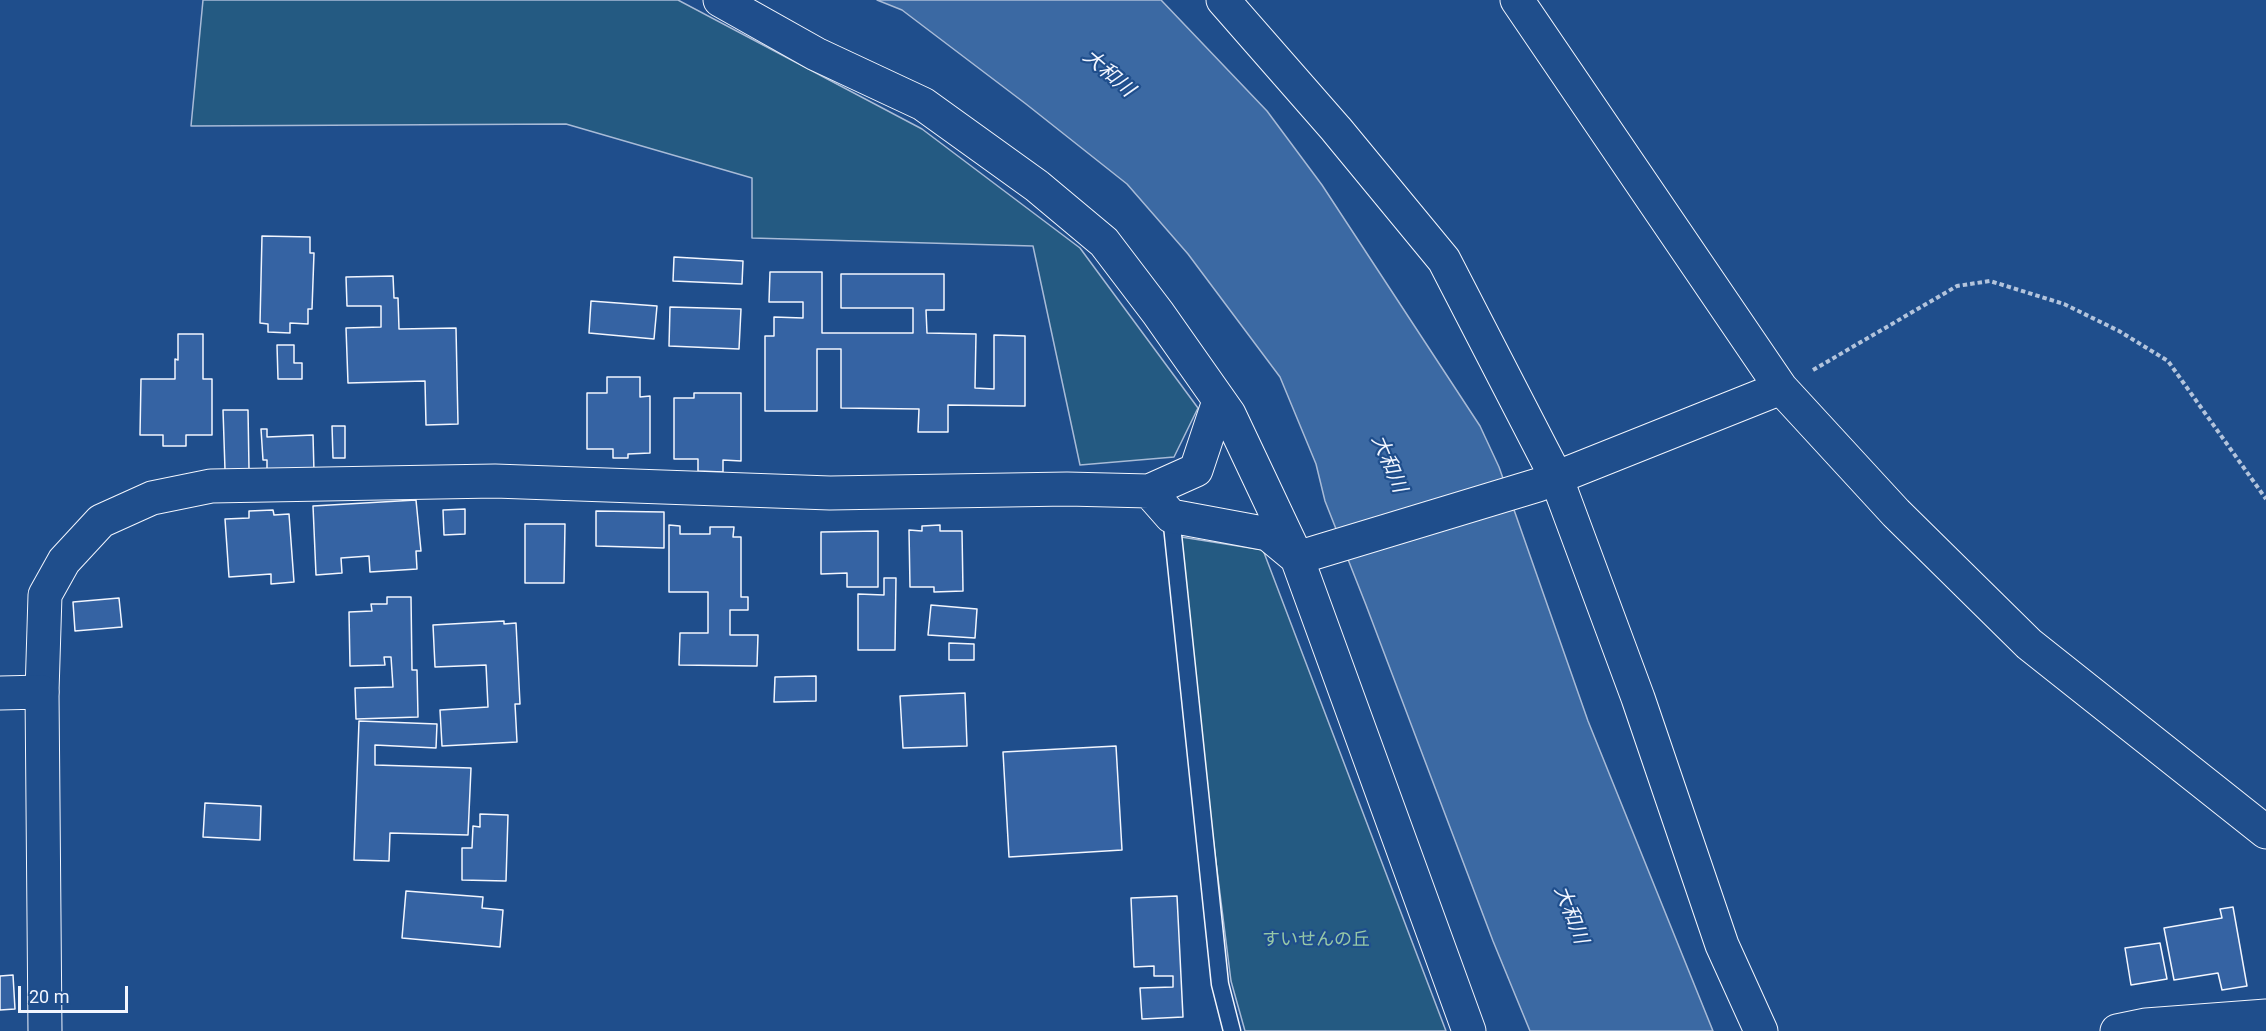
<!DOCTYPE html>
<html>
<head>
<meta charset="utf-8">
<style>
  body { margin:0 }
  #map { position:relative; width:2266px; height:1031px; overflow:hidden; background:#1f4e8c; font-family:Roboto,sans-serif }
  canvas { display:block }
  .scale { position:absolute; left:18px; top:986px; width:110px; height:27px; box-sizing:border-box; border:3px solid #f2f6ff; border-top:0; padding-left:8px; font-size:18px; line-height:21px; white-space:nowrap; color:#f2f6ff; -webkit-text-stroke:4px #1f4e8c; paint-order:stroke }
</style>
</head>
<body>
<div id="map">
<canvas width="2266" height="1031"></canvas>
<div class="scale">20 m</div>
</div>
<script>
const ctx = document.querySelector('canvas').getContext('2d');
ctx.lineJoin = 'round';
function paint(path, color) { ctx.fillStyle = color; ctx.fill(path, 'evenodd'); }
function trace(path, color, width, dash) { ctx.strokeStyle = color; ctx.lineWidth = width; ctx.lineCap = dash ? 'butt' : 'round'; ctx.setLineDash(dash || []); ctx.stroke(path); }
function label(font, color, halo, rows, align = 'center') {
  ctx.font = font + ' Roboto,"Noto Sans JP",sans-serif'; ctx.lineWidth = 4.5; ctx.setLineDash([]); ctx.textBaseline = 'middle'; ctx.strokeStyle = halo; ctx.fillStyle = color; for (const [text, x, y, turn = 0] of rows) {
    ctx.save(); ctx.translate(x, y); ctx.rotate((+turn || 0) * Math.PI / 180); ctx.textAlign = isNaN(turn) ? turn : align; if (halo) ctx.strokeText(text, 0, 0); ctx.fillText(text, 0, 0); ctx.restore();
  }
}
const green = new Path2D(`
  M203,0H678L922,129L1080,248L1198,408L1174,457L1080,465L1033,246L752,238V178L566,124L191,126Z
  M1175,536L1263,550L1446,1031H1245L1231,981Z`);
paint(green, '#245a82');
trace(green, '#a8bbd7', 1.5);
const water = new Path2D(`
  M877,0H1161L1267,111L1322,185L1480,426L1499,467L1588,721L1713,1031H1530L1493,941L1366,605L1325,501L1316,464L1280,377L1188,254L1127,184L1026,104L902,10Z`);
paint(water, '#3b69a3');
trace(water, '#a8bbd7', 1.5);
const building = new Path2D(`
  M262,236L310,237V253H314L312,309H308V324L290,323V333L268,332V324L260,323Z
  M674,257L743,261L742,284L673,281Z
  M770,272H822V333H913V308H841V274H944V310H926L927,333L976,334L975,388L994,389V335L1025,336V406L948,405V432H918L919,409L841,408V349H817V411H765V336H774V317L803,318V302H769Z
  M393,276L394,298H398L399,329L456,328L458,424L426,425L425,381L348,383L346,328L381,327V306H347L346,277Z
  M591,301L657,306L654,339L589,333Z
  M670,307L741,309L739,349L669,346Z
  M178,334H203V379H212V435H186V446H163V435H140L141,379H175V359L178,360Z
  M277,345H294V363H302V379H278Z
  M607,377H640V397L650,396V453L628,454V458H613V449H587V393H607Z
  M694,393H741V461L723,460V472L698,471V459H674V398H694Z
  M223,410H248L249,469L225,470Z
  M332,426H345V458H333Z
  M261,429H267V437L313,435L314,472L267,474V460H263Z
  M416,500L421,551H416L417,569L370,572L369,556L341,558L342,573L316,575L313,506Z
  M465,509V534L444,535L443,510Z
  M273,510L274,515L289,514L294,582L271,584V574L229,577L225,519L249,518V511Z
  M596,511L664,512V548L596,546Z
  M525,524H565L564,583H525Z
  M669,525L680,526V534H710V527H734L733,537H741V597H748V610H730V635H758L757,666L679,665L680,633H708V592H669Z
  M940,525V531H962L963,591L934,592V587H910L909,530L922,531V526Z
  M878,531V587H847V573L821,574V532Z
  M884,578H896L895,650H858V594L884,595Z
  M387,597H411L412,670H417L418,717L356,719L355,688L393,687L391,657H384L385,665L350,666L349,612L372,611L371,604H387Z
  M119,598L122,627L75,631L73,602Z
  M931,605L977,609L975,638L928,635Z
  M504,621V624L516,623L520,704H515L517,742L442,746L440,710L488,707L486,665L435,667L433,625Z
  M949,643L974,644V660H949Z
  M816,676V701L774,702L775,677Z
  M965,693L967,746L903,748L900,696Z
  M359,721L437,724L436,748L375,745V765L471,768L468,835L390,833L389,861L354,860Z
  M1116,746L1122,850L1009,857L1003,752Z
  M205,803L261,806L260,840L203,837Z
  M480,814L508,815L506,881L462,880V848H472L473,826L480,827Z
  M406,891L483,897L482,908L503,910L500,947L402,938Z
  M1177,896L1183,1017L1142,1019L1140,988L1173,987V976H1154V966L1134,967L1131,898Z
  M2233,907L2247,986L2222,990L2218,973L2174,980L2164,928L2222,918L2220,909Z
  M2160,943L2167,979L2131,985L2125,948Z
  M13,975L15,1009L0,1010V976Z`);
paint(building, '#3563a3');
trace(building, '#f2f6ff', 1.5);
const lane = new Path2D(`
  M1171,516L1220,984L1232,1031`);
const street = new Path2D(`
  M720,0L816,54L923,104L1037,186L1104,242L1158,313L1229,414L1297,558L1469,1031
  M1223,0L1336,129L1444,260L1556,477L1638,698L1722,945L1761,1031
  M1517,0L1781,388L1896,513L2029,644L2266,832
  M1149,491L1196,470L1219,401
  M1297,558L1538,485L1781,388
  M42,692L45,595L64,561L101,521L152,498L211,486L495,481L830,493L1067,489L1149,491L1171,516L1268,534L1297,558`);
const secondary = new Path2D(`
  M0,693L42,692L45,1031`);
const primary = new Path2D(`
  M2117,1031L2146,1025L2266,1016`);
trace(lane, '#f2f6ff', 19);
trace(street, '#f2f6ff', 35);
trace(secondary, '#f2f6ff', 35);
trace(primary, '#f2f6ff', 35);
trace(new Path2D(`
  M1813,370L1957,286L1990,281L2064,304L2119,331L2168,361L2266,499`), '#b3c4dc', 4, [4.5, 3]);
trace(lane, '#1f4e8c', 16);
trace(street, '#1f4e8c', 33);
trace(secondary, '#1f4e8c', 33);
trace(primary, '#1f4e8c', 33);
label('18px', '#97c8a6', '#1f4e8c', [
  ["すいせんの丘",1316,940]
]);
label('italic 20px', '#f2f6ff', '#1f4e8c', [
  ["大和川",1108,74,41],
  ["大和川",1388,464,67],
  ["大和川",1570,915,69]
]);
</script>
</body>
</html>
